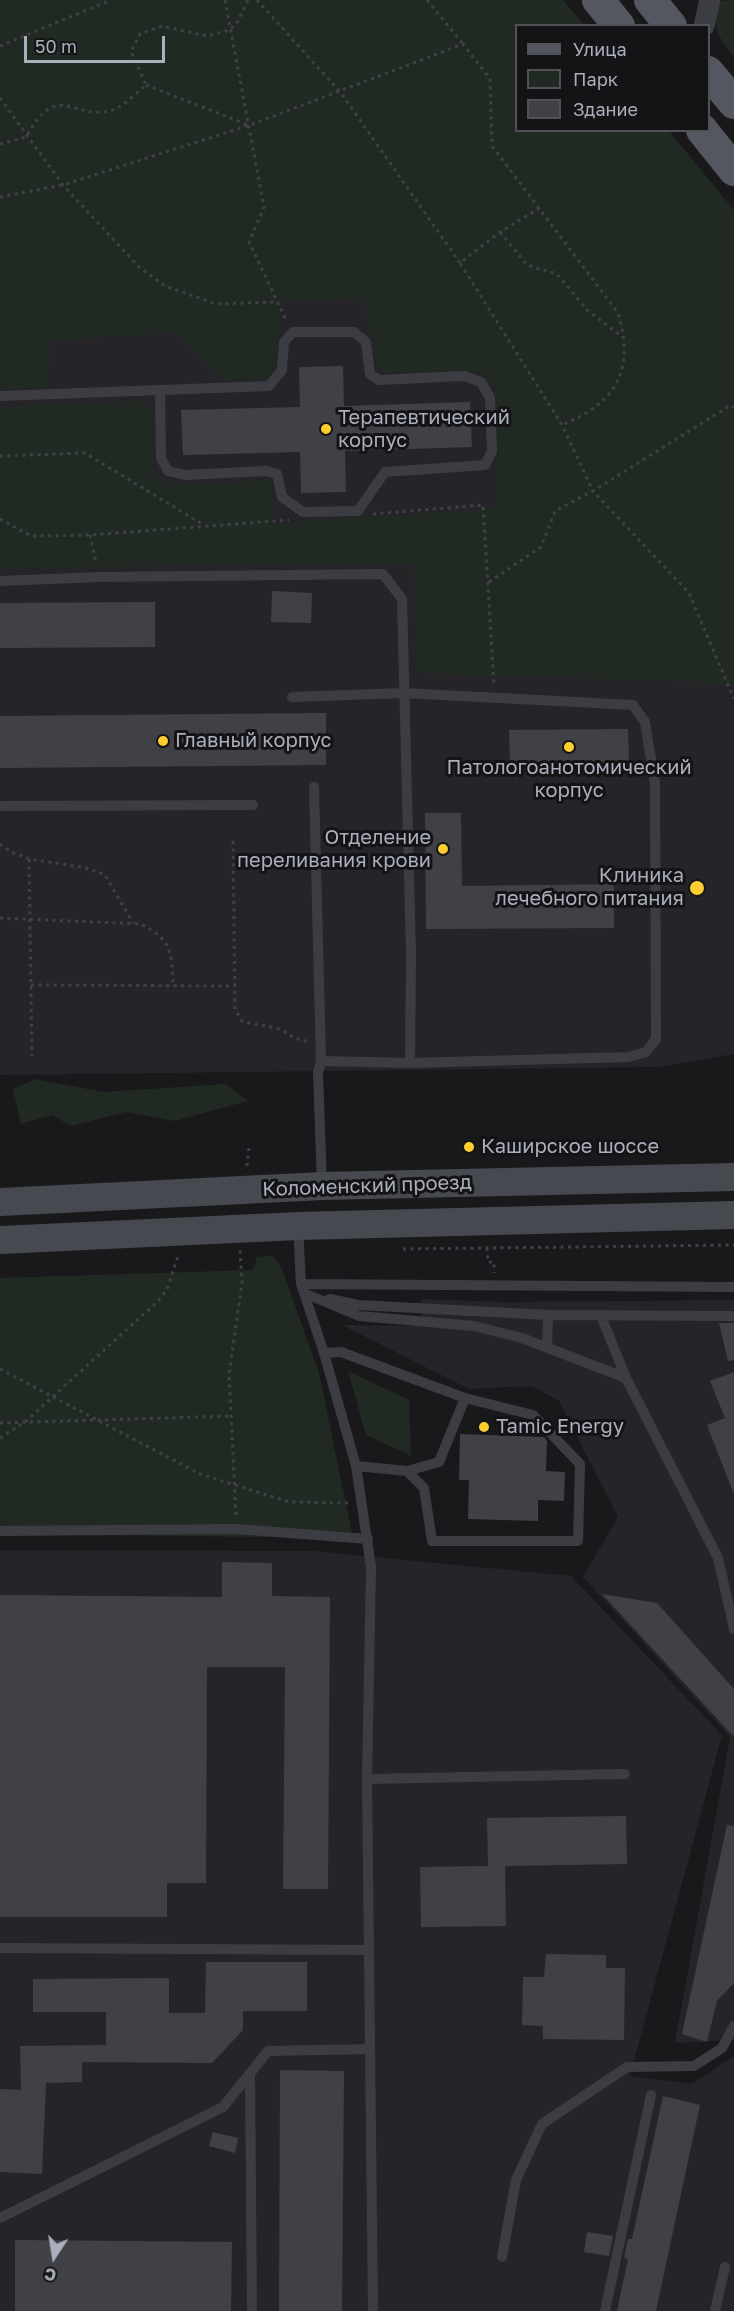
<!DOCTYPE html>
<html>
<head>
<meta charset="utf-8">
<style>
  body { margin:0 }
  #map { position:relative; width:734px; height:2311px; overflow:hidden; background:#19191b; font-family:"Golos Text",sans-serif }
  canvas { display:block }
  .legend { position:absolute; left:515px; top:24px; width:195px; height:108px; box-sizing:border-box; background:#141416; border:2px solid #505258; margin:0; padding:8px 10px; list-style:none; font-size:18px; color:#abaebc }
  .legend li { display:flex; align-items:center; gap:12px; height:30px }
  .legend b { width:30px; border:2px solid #505258 }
  .north { position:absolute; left:24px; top:2227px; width:60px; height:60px; -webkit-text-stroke:4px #141416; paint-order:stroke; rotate:192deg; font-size:16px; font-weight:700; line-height:24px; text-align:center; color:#abaebc }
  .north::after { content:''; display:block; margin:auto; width:21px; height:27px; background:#abaebc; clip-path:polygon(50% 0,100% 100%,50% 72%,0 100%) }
  .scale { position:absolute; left:24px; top:36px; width:141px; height:27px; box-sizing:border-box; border:3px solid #abaebc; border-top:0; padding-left:8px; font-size:18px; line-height:21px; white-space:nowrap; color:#abaebc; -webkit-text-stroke:4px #141416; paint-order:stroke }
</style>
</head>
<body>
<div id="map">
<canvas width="734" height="2311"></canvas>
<ul class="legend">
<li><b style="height:8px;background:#555760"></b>Улица</li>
<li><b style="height:16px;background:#202a23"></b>Парк</li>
<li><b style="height:16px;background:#404146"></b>Здание</li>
</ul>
<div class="north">С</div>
<div class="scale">50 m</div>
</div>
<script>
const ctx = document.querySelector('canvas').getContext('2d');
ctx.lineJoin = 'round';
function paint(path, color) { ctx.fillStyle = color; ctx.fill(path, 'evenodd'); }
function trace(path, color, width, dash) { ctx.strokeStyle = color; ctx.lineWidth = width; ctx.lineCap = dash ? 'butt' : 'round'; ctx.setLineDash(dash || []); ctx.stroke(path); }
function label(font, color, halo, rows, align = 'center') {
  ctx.font = font + ' "Golos Text",sans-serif'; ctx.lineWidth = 6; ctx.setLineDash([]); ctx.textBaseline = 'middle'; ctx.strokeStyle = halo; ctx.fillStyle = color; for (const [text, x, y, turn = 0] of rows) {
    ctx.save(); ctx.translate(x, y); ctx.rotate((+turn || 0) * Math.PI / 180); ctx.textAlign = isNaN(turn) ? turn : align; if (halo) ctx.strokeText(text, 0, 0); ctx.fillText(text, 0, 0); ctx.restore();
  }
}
paint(new Path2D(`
  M0,0L516,130L734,310V1054L659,1067L0,1075Z
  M421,1299L504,1302L734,1300V2040L675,2043L730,1737L583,1577L618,1517L559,1401L532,1386L469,1389L342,1325L422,1326Z
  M0,1550L313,1551L571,1576L722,1735L630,2076L692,2084L734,2056V2311H0Z`), '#252529');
paint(new Path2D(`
  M0,0H563L584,25L516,26V130L669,131L734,210V683L418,673L412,563L0,568V407L140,401L150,407C151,421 148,462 154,473C166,494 247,481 271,479L274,523L498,509L497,391L487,374L465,370L385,373L378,367L363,297L277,302L276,366L268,378L219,379L176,333L50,340L48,388L0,390Z
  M734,0V57C719,39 710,24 720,1Z
  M36,1079L103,1092L226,1084L248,1101L175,1121L126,1112L71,1126L52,1115L21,1124L13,1089Z
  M273,1256L282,1269L319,1373L353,1538L0,1534V1278L253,1270L257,1257Z
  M348,1371L409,1400L411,1456L366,1435Z`), '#202a23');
paint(new Path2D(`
  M343,366L344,406L470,402L472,447L345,451L346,492L301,493L300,452L183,455L181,410L300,407L299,367Z
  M272,591L312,593L311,623L271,622Z
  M155,602V647L0,648V603Z
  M326,713V765L0,768V716Z
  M628,729L629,765H510L509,730Z
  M425,813H461L462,886L614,884V928L426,929Z
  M719,1323H734V1360L728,1361Z
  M734,1372V1492H733L707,1425L725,1418L710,1381Z
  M460,1434L544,1437L547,1441L546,1471L565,1472L564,1501L538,1500V1521L468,1519L469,1480H459Z
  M222,1562L272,1563V1596L330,1597L328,1889H283L285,1667H207L206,1883H167V1917H0V1595L222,1597Z
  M602,1594L657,1603L734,1689V1737Z
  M626,1816L627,1864L505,1866L506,1926L421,1927L420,1867L488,1866L487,1818Z
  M727,1825L734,1826V1983L717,2001L707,2042L682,2034Z
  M546,1954L606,1955V1968H625L624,2040L543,2039V2026L522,2025L523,1977H544Z
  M206,1962H307V2011H243V2030L212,2063L82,2062V2082L46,2083L42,2174L0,2172V2089L21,2090L20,2046L106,2045V2012H33V1979L169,1978V2013H205Z
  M280,2070L344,2071L342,2311H279Z
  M663,2096L700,2105L656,2311H617L628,2259L624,2258L628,2239H632Z
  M213,2132L238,2138L235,2153L209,2146Z
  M587,2232L613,2236L609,2256L584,2252Z
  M15,2240L232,2242L231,2311H15Z`), '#404146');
trace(new Path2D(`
  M225,0L264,207L249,242L286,320
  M257,0L341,93L460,263
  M427,0L463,44
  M0,46L111,0
  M146,85L248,125
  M0,98L63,185L139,267L165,286L216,304L276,302
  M0,144L26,137C59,78 71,122 113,110C124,106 137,92 146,85L131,51L140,34L162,26L207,36L230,30L238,21L248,0
  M0,197L63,185L250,125L463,44L490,79L492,146L618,313C635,370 617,402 562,425
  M500,232L527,265L557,274L588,311L624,338
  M734,408L731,405L593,491L689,593L734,699
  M0,456L85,453L204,525
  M373,514L483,505L494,685
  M0,519L31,536L90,535L289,520
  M90,535L96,563
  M489,582L541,547L555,511L593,491L562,425L460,263L500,232L541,207
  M0,743H38
  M233,841L235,1009L242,1021C253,1025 264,1025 276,1028C287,1031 293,1040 307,1041
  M0,844L11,852L29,859L87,868L105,875L133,923
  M29,859L32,1056
  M0,918L141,924C172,940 172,952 173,985
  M31,985L233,986
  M247,1166L249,1147
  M487,1248L488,1262H494V1273
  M403,1249L734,1245
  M0,1369L200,1474L289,1502L348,1503
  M0,1423L231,1416
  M0,1438L25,1422L156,1303L167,1290L178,1256
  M236,1515L229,1374L242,1283L240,1250`), '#404148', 3, [3, 4.5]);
trace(new Path2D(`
  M0,396L269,386L282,370L284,342L293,332H354L366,342L370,374L379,380L464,376L481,382L490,398L492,451L485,465L385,472L358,511L303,512L282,497L277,474L267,471L185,475L168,471L161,458L160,390
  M0,581L99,577L383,574L402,599L411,954L410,1063
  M292,697L404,693L633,705L645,722L655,784L656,1039L646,1052L628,1057L410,1063L321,1061
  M314,787L321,1061L318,1073L322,1185
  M0,806L253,805
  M298,1226L301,1284L324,1353L356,1466L371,1567L367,1779L373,2311
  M301,1284L734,1287
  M304,1293L359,1316L474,1326L522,1338L626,1378
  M330,1299L358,1305L548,1315
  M601,1316L626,1378L718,1558L734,1629
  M547,1348L548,1315L734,1316
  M324,1353L341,1352L465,1398L533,1415L580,1464L578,1541H432L424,1488L407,1471L356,1466
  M407,1471L439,1462L465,1398
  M0,1531L237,1529L368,1539
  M367,1779L625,1774
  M0,1948L369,1950
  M250,2073L252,2311
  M0,2218L223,2107L268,2051L370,2049
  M502,2257L516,2180L542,2124L627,2067L694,2066L722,2048L734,2026
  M605,2311L651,2095
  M715,2311L725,2267`), '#3c3c43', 10);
trace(new Path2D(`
  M704,26L710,0`), '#3c3c43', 21);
trace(new Path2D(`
  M0,1202L322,1186L734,1177
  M0,1240L298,1226L734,1215`), '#474951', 28);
trace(new Path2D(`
  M598,0L619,26
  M650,0L671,26
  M708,72L734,103
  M702,130L734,170`), '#555760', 32);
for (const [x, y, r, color] of [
  [326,429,6,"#fdce2f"],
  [163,741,6,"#fdce2f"],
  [569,747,6,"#fdce2f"],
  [443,849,6,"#fdce2f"],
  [697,888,8,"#fdce2f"],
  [469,1147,6,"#fdce2f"],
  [484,1427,6,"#fdce2f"]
]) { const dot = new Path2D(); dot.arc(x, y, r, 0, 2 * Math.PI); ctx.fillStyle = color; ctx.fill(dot); trace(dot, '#141416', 2); }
label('20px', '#abaebc', '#141416', [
  ["Терапевтический",338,418],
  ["корпус",338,441],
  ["Главный корпус",175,741],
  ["Патологоанотомический",569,768,"center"],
  ["корпус",569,791,"center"],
  ["Отделение",431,838,"right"],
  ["переливания крови",431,861,"right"],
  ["Клиника",684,876,"right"],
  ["лечебного питания",684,899,"right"],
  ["Каширское шоссе",481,1147],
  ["Tamic Energy",496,1427]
], 'left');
label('20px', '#abaebc', '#141416', [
  ["Коломенский проезд",367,1186,-2]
]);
</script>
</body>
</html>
